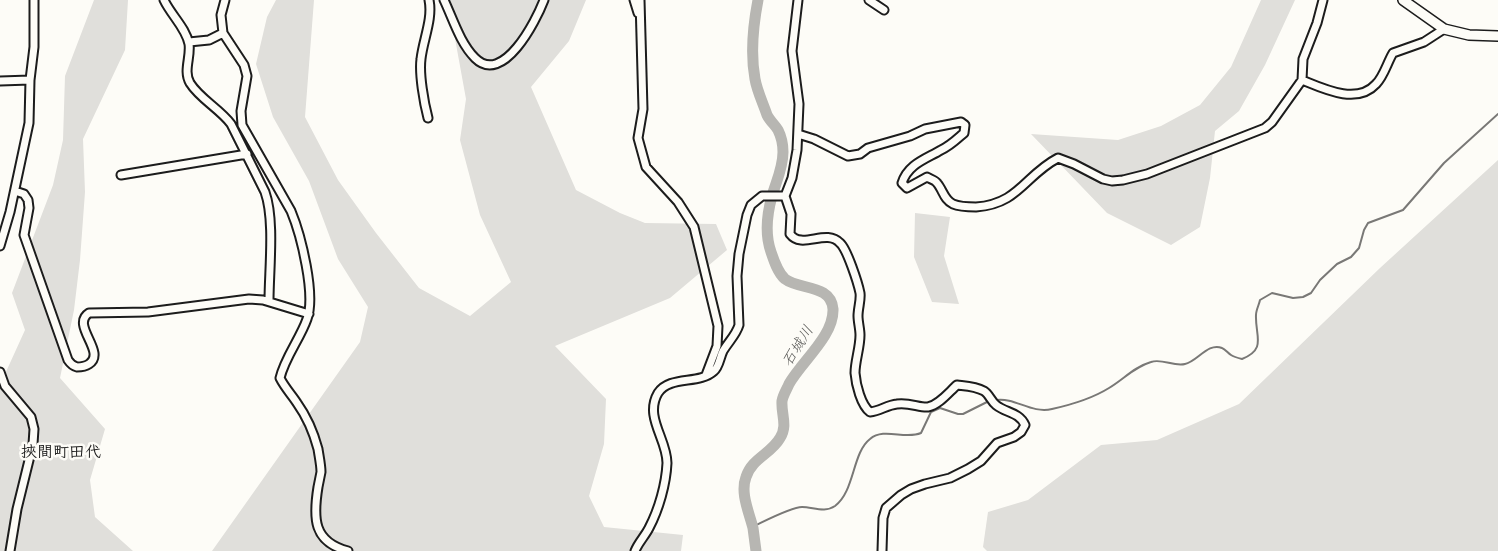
<!DOCTYPE html>
<html>
<head>
<meta charset="utf-8">
<style>
  body { margin:0 }
  canvas { display:block; background:#fdfcf7 }
</style>
</head>
<body>
<canvas width="1498" height="551"></canvas>
<script>
const ctx = document.querySelector('canvas').getContext('2d');
ctx.lineJoin = 'round';
function paint(path, color) { ctx.fillStyle = color; ctx.fill(path, 'evenodd'); }
function trace(path, color, width, dash) { ctx.strokeStyle = color; ctx.lineWidth = width; ctx.lineCap = dash ? 'butt' : 'round'; ctx.setLineDash(dash || []); ctx.stroke(path); }
function label(font, color, halo, rows, align = 'center') {
  ctx.font = font + ' Delius,"Klee One",sans-serif'; ctx.lineWidth = 5; ctx.setLineDash([]); ctx.textBaseline = 'middle'; ctx.strokeStyle = halo; ctx.fillStyle = color; for (const [text, x, y, turn = 0] of rows) {
    ctx.save(); ctx.translate(x, y); ctx.rotate((+turn || 0) * Math.PI / 180); ctx.textAlign = isNaN(turn) ? turn : align; if (halo) ctx.strokeText(text, 0, 0); ctx.fillText(text, 0, 0); ctx.restore();
  }
}
paint(new Path2D(`
  M94,0H128L125,50L83,139L85,192L80,260L74,310L60,378L105,429L90,480L95,517L133,551H0V385L25,330L12,293L53,185L63,140L65,76Z
  M276,0H314L305,117L338,180L376,233L419,288L470,316L511,282L480,215L460,140L466,99L448,0H586L569,41L531,87L576,190L620,213L645,223L716,224L727,250L670,298L555,346L606,399L604,444L589,496L604,527L683,535L681,551H212L360,342L368,307L338,259L309,181L273,117L256,64L267,17Z
  M1261,0H1295L1265,65L1239,111L1215,131L1210,178L1200,227L1171,245L1107,213L1031,134L1118,140L1161,126L1200,105L1231,67Z
  M1498,160V551H987L983,547L988,512L1028,500L1101,445L1157,440L1239,404L1380,268Z
  M915,213L950,217L944,256L959,304L932,302L914,257Z`), '#e0dfdb');
trace(new Path2D(`
  M996,400C1015,397 1031,414 1052,409C1070,405 1093,398 1109,388C1124,379 1134,367 1151,362C1162,358 1174,367 1185,364C1197,362 1208,342 1222,348C1225,349 1228,353 1231,355C1234,357 1238,358 1242,359C1267,349 1255,336 1256,315C1256,310 1259,305 1260,300L1272,293L1293,298L1303,297L1311,293L1320,280L1337,264L1351,257L1359,248L1364,230L1368,223L1403,210L1444,163L1498,114
  M752,527C763,522 791,507 802,507C813,507 825,513 835,506C855,491 852,453 870,439C884,427 905,440 921,433L931,412L940,408L958,414H963L989,401`), '#797876', 2);
trace(new Path2D(`
  M756,551C755,543 754,536 753,528C749,512 740,493 746,477C752,458 771,454 780,438C788,426 781,414 782,401C783,395 787,389 789,384C802,361 834,336 833,309C831,284 799,290 785,279C778,273 774,261 771,252C765,235 767,214 772,196C776,182 783,168 783,152C783,146 781,136 778,130C775,125 770,121 767,115C763,103 757,91 755,79C750,52 753,26 758,0`), '#b7b6b2', 11);
const minor = new Path2D(`
  M164,0C171,15 186,28 189,44C191,57 183,71 190,83C200,99 220,109 231,124L265,192C275,220 269,270 269,301
  M225,0L221,15L223,33L244,65L247,76L241,111L242,125L291,211C301,235 316,295 307,319C300,339 285,357 280,378C285,388 292,395 297,403C307,417 314,434 318,449C319,456 321,465 321,472C320,477 319,482 318,487C313,518 313,542 348,551
  M444,0C453,19 460,43 475,58C503,86 536,21 544,0
  M634,0L638,13
  M640,0L643,109L638,138L646,167L678,202L694,227L718,326L717,346L706,375
  M798,0L792,51L799,104L797,150L792,178L785,196L791,214L790,234C802,250 826,228 840,243C847,249 858,283 860,293C861,300 858,308 858,316C858,322 860,329 860,335C860,348 855,361 855,373C856,385 861,405 870,412C880,411 887,405 897,404C909,402 920,408 928,407C939,405 949,392 957,385C966,386 975,386 984,391C989,394 991,401 996,405C1006,413 1019,412 1025,425L1021,432L1014,437L997,443L981,461L968,469L950,478L925,484L911,489L901,495L886,508L883,518L882,551
  M869,0L884,10
  M189,42L209,40L223,33
  M1302,80C1324,89 1357,105 1376,84C1384,76 1387,63 1393,53L1424,42L1444,29
  M0,81L30,80
  M428,118C424,103 419,74 421,59C423,40 433,19 429,0
  M798,134L814,139L848,156L860,154L868,148L910,136L925,129L961,122L965,125L964,133C957,139 950,146 941,150C926,159 908,164 902,183L907,188L927,177C930,179 935,180 937,183C943,190 944,200 953,204C960,207 968,207 976,207C1019,204 1025,175 1058,158L1074,164L1103,179L1112,181L1123,180L1147,174L1265,128L1272,122L1302,80L1303,59L1317,23L1323,0
  M121,175L247,154
  M15,191L24,194L28,200L29,208L24,235L68,360C70,363 73,366 77,367C81,367 86,366 89,364C107,352 70,325 89,313L148,312L249,299L263,300L309,314
  M0,246L10,212L29,123L30,80L34,47V0
  M0,372L5,386L31,417L34,429L33,444L17,509L10,551
  M635,551C638,543 645,536 649,528C659,509 666,484 667,463C667,439 644,417 658,393C670,375 699,385 714,371C719,367 720,357 723,351C729,341 736,335 739,325L737,276L739,254L747,215L751,205L762,196H785`);
const tertiary = new Path2D(`
  M1403,0L1444,29L1469,35L1498,36`);
trace(minor, '#1c1c1c', 11);
trace(tertiary, '#1c1c1c', 12);
trace(minor, '#fdfcf7', 7);
trace(tertiary, '#fdfcf7', 9);
label('italic 15px', '#5a5a58', '#fdfcf7', [
  ["石城川",798,346,-58]
]);
label('bold 16px', '#1c1c1c', '#fdfcf7', [
  ["挾間町田代",61,452]
]);
</script>
</body>
</html>
